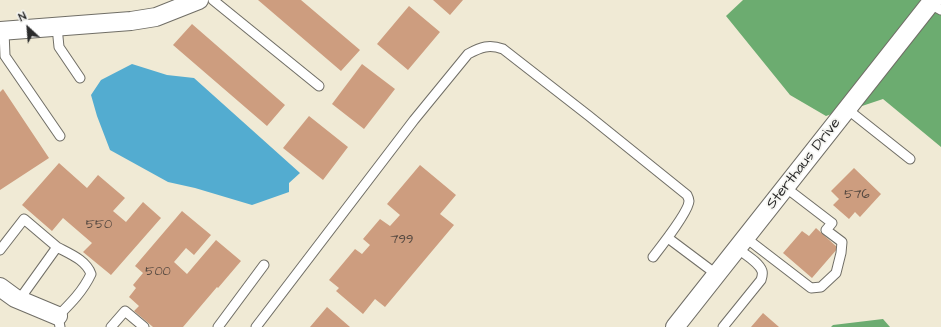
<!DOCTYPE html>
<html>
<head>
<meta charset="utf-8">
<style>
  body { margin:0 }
  #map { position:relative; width:941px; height:327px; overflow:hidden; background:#f0ead5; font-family:"Architects Daughter",sans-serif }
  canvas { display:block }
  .north { position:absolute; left:8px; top:8px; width:40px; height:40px; -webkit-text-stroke:3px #f6f6f2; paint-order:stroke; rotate:334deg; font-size:11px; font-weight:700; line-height:16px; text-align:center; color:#2b2b2b }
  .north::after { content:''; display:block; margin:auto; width:14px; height:18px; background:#2b2b2b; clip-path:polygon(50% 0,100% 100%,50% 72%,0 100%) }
</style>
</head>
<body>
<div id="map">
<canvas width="941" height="327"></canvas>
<div class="north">N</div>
</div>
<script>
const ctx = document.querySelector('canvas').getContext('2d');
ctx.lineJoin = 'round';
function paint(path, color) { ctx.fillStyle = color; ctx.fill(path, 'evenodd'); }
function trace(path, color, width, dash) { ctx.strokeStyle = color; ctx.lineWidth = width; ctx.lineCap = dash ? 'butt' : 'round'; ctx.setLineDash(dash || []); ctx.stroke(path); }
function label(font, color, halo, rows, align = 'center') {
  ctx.font = font + ' "Architects Daughter",sans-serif'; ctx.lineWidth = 3.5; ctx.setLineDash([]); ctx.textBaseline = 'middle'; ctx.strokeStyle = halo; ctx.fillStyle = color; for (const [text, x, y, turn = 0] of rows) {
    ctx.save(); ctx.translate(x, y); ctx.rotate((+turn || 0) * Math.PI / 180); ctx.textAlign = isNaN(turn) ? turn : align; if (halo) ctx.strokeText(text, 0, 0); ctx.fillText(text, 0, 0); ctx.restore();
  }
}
paint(new Path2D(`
  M743,0H922L832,114L826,116L790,95L726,16Z
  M941,4V147L883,99L859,107Z
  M883,319L890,327H831L833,325Z`), '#6cac70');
paint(new Path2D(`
  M132,64L167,75L194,78L300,173L289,183V192L252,205L195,188L168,182L110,150L97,116L91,95L101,80Z`), '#53acd0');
paint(new Path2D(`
  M258,0H301L360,50L341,71Z
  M433,0H463L450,15Z
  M409,6L440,32L408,70L377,44Z
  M192,24L285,105L267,126L173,45Z
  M362,64L395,89L364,129L332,104Z
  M3,89L49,158L0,190V92Z
  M309,116L348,147L323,180L283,148Z
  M59,163L87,188L98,175L125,198L113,211L126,222L143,202L161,218L111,275L83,252L92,243L63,218L52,231L22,205Z
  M420,165L456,195L440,214L454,225L385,307L375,299L363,314L336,291L339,288L329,280L355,249L362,254L370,245L363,239L380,219L390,226L400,215L387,204Z
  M854,168L881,194L860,217L855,212L849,219L833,205L839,199L831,191Z
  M182,211L211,235L194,255L186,248L174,262L187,274L216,240L241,261L218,288L217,287L183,327H153L134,311L139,306L129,297L136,288L133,285L143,273L135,266Z
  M816,228L838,248L812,278L783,253L802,231L809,236Z
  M327,307L350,327H310Z
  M763,313L779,327H751Z`), '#cd9d7f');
const service = new Path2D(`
  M213,0L319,86
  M930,4L941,10
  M57,27L59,47L80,78
  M4,31L5,56L60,136
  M847,109L910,159
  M668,238L716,274
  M746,238L811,288L821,287L836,273L841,253L842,242L826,230L832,223L785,187
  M57,247C70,254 86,260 91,274C83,291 71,303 58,316L60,327
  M0,250L24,219L57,247L19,300
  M111,327L125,311L144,327
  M218,327L264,265
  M256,327L414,120L468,54C481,47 489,44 503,49L589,116L687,195C688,197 689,199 689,201C689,211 660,248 653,257
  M723,327L761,280C762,277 763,274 762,271C759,262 744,254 737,248`);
const minor = new Path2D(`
  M0,31L131,21L156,17L199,0
  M0,287L15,298L58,316
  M675,327L933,0`);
trace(service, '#706e66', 11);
trace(minor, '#706e66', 20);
trace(service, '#fff', 9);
trace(minor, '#fff', 18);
label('13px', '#544840', null, [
  ["576",857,195],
  ["550",99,225],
  ["799",402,240],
  ["500",158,272]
]);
label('15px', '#2b2b2b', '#f6f6f2', [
  ["Sterthaus Drive",804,164,-52]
]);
</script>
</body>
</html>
